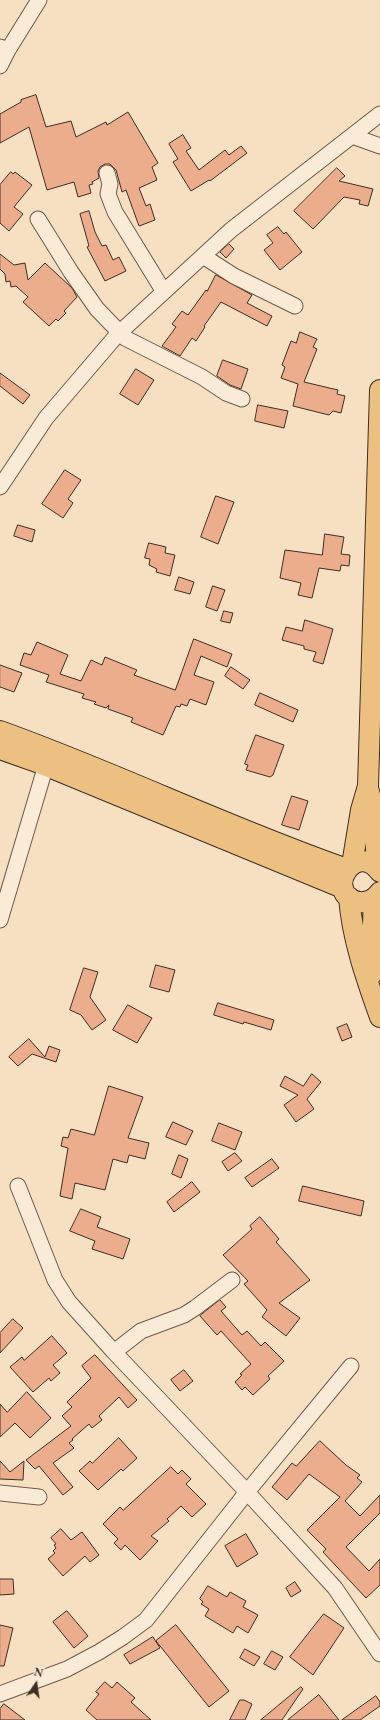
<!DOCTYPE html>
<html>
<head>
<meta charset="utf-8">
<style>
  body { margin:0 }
  #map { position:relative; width:380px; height:1720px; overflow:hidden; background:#f7e0c1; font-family:"EB Garamond",serif }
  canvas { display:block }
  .north { position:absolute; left:16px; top:1664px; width:40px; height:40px; -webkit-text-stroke:3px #faebd7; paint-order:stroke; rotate:13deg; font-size:11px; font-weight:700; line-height:16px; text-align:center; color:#402d24 }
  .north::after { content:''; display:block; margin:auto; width:14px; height:18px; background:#402d24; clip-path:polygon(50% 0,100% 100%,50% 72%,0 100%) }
</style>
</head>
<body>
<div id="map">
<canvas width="380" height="1720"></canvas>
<div class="north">N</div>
</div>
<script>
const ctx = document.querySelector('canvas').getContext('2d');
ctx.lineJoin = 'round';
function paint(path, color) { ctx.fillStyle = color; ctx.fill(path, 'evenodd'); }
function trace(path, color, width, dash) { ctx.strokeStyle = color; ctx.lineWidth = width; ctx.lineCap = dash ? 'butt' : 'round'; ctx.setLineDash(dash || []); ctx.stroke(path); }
const building = new Path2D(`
  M36,95L46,127L71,121L76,137L106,122L107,125L128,112L158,163L152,167L157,180L139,188L146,206L150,204L155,220L139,226L126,190L122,192L116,170L110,164H105L100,167L98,171L99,178L92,182L93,184L89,185L91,193L78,197L74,182L47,190L29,127L0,143V114L21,102V100Z
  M183,135L191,148L186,151L199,170L225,150L229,155L241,146L247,153L210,181L209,180L191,191L173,162L178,159L169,144Z
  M337,168L345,176L339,181L373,189L368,206L359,204L360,200L344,197L313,229L294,211Z
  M11,172L13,174L15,172L32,185L14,207L23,214L9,231L0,223V185Z
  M89,211L95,232L102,246L106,245L113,260L119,257L126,271L105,281L87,247L89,246L80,214Z
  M278,227L284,234L286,232L302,252L280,270L264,250L273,243L267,235Z
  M229,244L234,249L226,258L220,252Z
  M0,254L14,265L25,263L28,280L45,263L72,288L77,297L64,311L66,313L58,321L56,319L49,326L23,302L28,297L16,286L11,287L10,281L6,282L5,274L0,269Z
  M216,275L252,295L247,303L272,316L267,326L221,302L204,326L205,327L196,341L192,338L180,356L162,346L176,327L172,324L182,311L188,315L206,290L207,291Z
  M300,332L317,339L313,347L317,349L304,382L338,390L337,394L345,396L341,413L333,411L329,415L293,406L298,384L281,378L285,367L282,365L291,341L296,343Z
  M223,360L248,369L241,389L230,385L217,376Z
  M136,369L154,380L138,405L120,394Z
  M0,373L30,395L23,404L0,386Z
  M258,405L288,411L284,428L255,421Z
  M65,470L81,480L68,499L73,503L63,518L42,504Z
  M216,496L234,502L218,544L201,537Z
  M18,525L35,530L32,542L14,536Z
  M325,534L344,537L341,554L350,555L349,566L341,565L340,571L319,568L312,598L298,595L301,583L280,578L285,550L322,555Z
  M149,543L166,547L165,553L175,555L170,576L156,572L157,569L149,565L150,559L145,558Z
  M179,577L194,582L190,594L175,590Z
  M213,586L225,590L217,611L206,607Z
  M224,611L233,613L230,623L221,621Z
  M305,620L333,629L323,664L313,661L316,652L304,649V646L282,640L286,627L302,631Z
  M194,639L232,654L227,667L201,656L194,675L214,682L206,705L190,699L187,706L181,704L180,707L176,706L163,735L131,722L133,718L108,709L109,705L106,708L94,704L96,702L82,698L84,694L46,682L49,675L20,665L24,653L31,655L37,642L68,655L60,674L81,681L91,660L102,665L105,657L137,670L134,675L175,690Z
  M0,665L22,673L14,692L0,687Z
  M231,667L250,680L243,689L225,676Z
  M260,693L298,710L293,722L255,705Z
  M256,735L284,745L273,775L270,777L246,770L248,765L245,764Z
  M292,796L308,801L299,830L282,825Z
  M156,965L175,970L169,992L150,987Z
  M84,968L98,972L90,997L106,1020L92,1030L81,1015L70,1010Z
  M218,1003L274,1020L271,1030L244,1022L243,1024L214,1015Z
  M128,1005L152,1018L137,1043L113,1030Z
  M347,1024L352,1037L342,1041L337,1028Z
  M29,1039L45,1057L49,1046L60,1050L56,1062L32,1054L18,1066L9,1057Z
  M312,1074L321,1082L307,1099L314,1109L296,1122L284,1105L298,1095L280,1086L285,1076L303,1086Z
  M109,1086L143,1097L128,1138L149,1143L145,1159L129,1155L127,1163L113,1159L105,1190L75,1183L72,1199L60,1196L68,1148L61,1146L63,1137L68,1138L71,1129L94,1135Z
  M173,1122L193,1131L186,1145L166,1137Z
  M219,1123L242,1132L235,1150L212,1141Z
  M235,1153L242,1161L228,1171L222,1162Z
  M179,1155L188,1159L181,1178L172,1174Z
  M272,1159L279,1168L252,1187L245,1178Z
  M192,1182L200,1192L174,1212L167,1202Z
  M303,1186L364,1201L361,1216L299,1201Z
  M81,1209L101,1217L97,1227L130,1239L123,1259L92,1249L95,1241L70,1231Z
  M260,1217L279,1239L276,1242L310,1280L279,1303L300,1318L286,1336L262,1317L267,1310L244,1284L248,1281L223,1255L252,1229L250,1226Z
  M220,1300L226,1307L221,1311L242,1335L247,1331L261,1346L265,1342L284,1361L268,1376L270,1379L253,1395L245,1387L242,1390L235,1382L242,1375L240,1374L251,1364L221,1331L217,1335L200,1316Z
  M13,1319L23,1328L0,1353V1333Z
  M52,1336L67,1353L53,1365L60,1373L51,1381L49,1378L33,1392L10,1367L22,1357L24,1360Z
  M95,1355L137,1400L128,1408L119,1397L99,1416L102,1420L92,1428L89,1424L72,1439L73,1440L69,1443L74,1448L53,1463L73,1487L63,1495L39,1466L35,1469L26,1460L71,1426L62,1416L72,1407L67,1402L91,1378L82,1366Z
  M184,1370L193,1381L180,1391L171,1380Z
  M27,1392L51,1418L30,1438L15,1423L0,1437V1404L7,1412Z
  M119,1438L137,1458L123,1471L121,1469L98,1490L79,1471L90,1461L92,1463Z
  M320,1441L346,1465L360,1475L357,1478L362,1482L345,1501L360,1516L380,1495V1513L346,1547L369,1571L380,1559V1585L366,1598L323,1552L326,1549L307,1530L340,1497L309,1474L287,1500L272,1487L292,1463L296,1466Z
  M0,1461L10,1472L24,1461L23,1480L0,1479Z
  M171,1467L178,1474L182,1470L191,1479L186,1484L206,1504L192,1517L181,1506L167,1519L169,1521L151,1536L158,1541L140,1560L125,1545L121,1550L114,1543L118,1539L103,1524L120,1507L123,1510Z
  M61,1529L71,1540L82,1532L99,1555L90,1562L85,1556L63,1576L48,1559L55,1553L53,1551L56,1548L54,1545L56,1544L51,1538Z
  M246,1534L258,1554L237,1567L225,1546Z
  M0,1579H13L14,1594L0,1595Z
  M295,1582L301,1591L291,1597L286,1588Z
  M208,1586L227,1597L230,1592L246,1601L243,1607L258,1615L248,1633L237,1626L233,1633L205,1616L209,1609L201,1604L203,1602L200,1599Z
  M67,1611L88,1636L74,1648L53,1622Z
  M324,1614L344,1628L313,1675L290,1657Z
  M0,1625L13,1628L4,1666H0Z
  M176,1625L229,1691L209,1707L156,1641Z
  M153,1637L160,1648L130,1664L124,1655Z
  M245,1649L260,1657L254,1666L240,1658Z
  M272,1651L283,1657L275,1670L264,1664Z
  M105,1682L112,1688L117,1682L135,1698L131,1702L151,1720H97L86,1710L99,1694L96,1692Z
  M301,1687L303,1689L282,1720H261Z
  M319,1695L339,1720H288Z
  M376,1696L380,1702V1706L360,1720H342Z
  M240,1700H244L252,1704L245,1720H230Z
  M4,1704L25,1720H0V1709Z`);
paint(building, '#ebad8b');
trace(building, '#402d24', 1);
const minor = new Path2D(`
  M0,47L8,50L39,0
  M0,66L8,50
  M352,136L380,146
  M107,173L110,184L108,194L115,212L164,292
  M38,219L71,272L97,309L125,338L202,377L226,393L242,399
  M203,256L234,276L295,306
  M0,487L46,418L117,335L231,230L380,114
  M0,920L46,765
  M18,1186L55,1280L69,1302L114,1352L247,1492L335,1588L380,1654
  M114,1352L141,1331L184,1315L195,1308L232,1280
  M0,1493L39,1497
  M0,1694L67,1669L99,1652L123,1637L146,1620L247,1492L351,1366`);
const major = new Path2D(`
  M0,731C117,773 229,828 347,869
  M0,749L37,762L343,888
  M368,788L374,810L377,868
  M352,865L361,810L368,786L380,390
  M380,872C356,838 321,894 359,902C368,903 375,899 380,892
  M349,897C352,938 366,978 380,1017
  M371,975L374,898`);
trace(minor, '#6e5a4b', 17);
trace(major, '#402d24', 22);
trace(minor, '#faebd7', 15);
trace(major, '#ecc080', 20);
</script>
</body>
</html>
